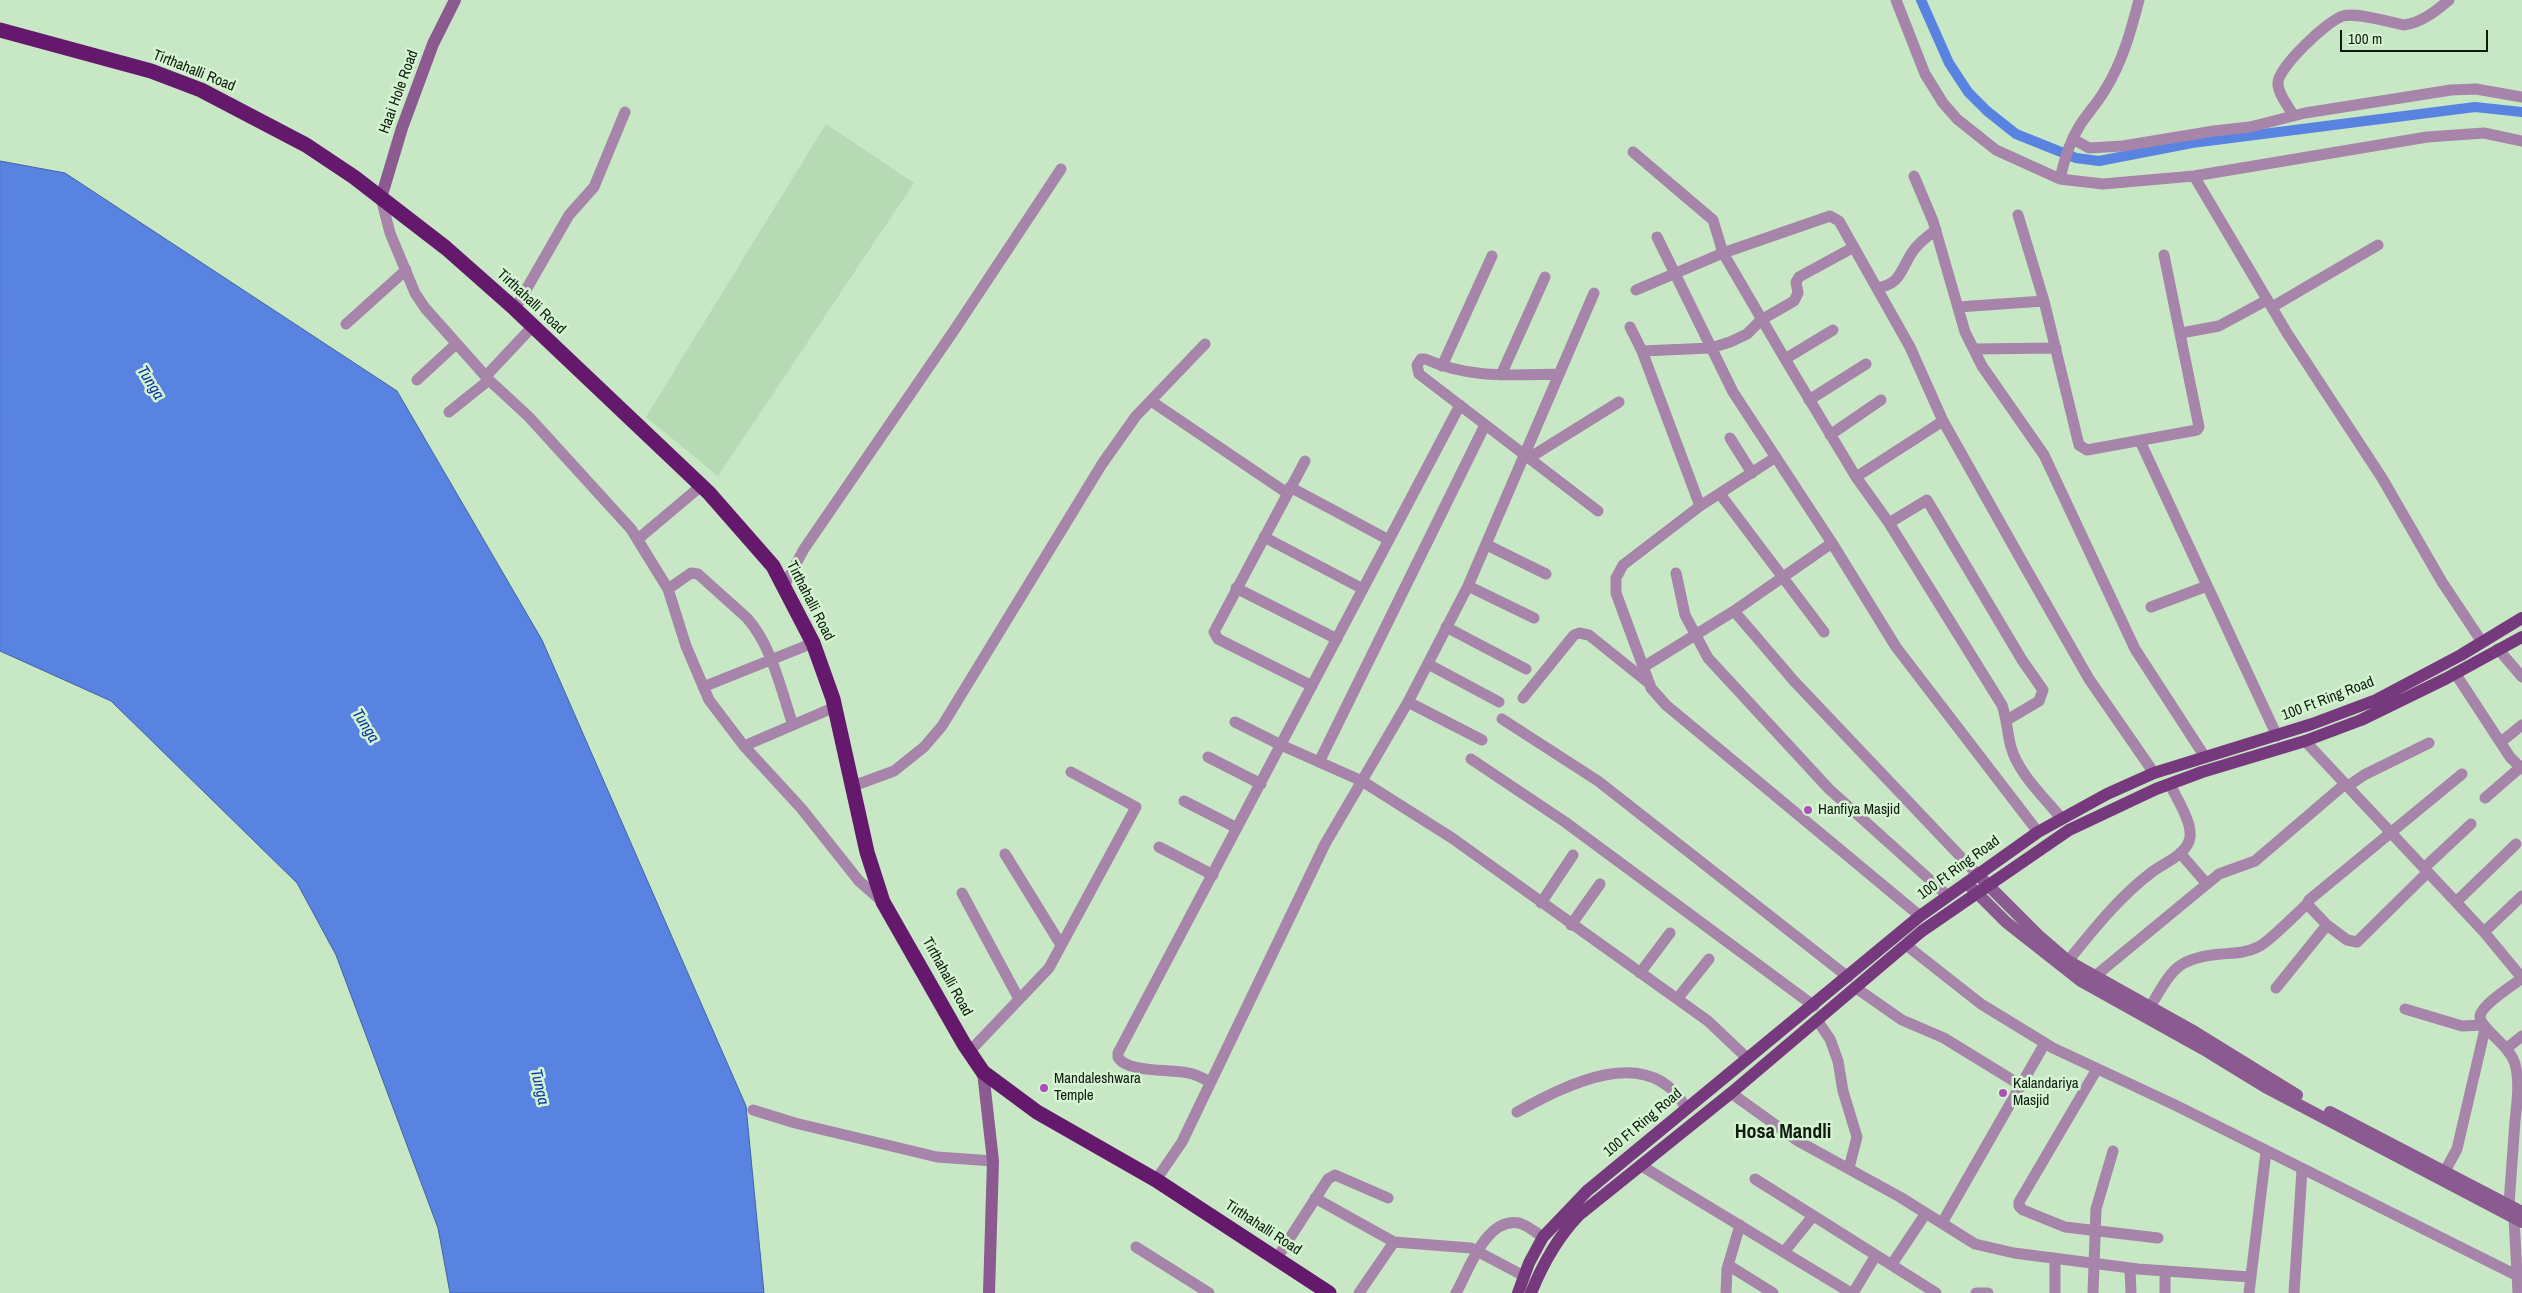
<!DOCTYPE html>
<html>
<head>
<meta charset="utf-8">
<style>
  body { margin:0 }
  #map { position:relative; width:2522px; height:1293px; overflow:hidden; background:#c7e7c5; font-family:"Archivo Narrow",sans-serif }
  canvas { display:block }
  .scale { position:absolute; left:2340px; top:30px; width:148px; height:22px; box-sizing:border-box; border:2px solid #101b0f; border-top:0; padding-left:6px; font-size:15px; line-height:18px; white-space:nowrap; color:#101b0f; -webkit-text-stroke:4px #d4f4d2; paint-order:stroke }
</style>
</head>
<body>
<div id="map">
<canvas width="2522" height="1293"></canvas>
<div class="scale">100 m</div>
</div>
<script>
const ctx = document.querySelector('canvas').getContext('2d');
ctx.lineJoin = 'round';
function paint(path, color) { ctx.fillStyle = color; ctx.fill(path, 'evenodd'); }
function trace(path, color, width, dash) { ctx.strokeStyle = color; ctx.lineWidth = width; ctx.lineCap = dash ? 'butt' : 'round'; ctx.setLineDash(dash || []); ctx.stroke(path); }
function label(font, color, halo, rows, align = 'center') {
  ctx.font = font + ' "Archivo Narrow",sans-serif'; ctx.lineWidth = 5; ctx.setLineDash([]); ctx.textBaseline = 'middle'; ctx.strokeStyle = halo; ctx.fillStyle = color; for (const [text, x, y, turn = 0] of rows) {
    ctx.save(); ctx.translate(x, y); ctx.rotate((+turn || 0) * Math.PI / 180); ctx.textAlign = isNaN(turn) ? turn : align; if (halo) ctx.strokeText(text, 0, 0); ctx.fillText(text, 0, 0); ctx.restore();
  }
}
paint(new Path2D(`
  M826,124L914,183L718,476L646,417Z`), '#b6dab4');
const water = new Path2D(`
  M0,161L65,173L397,391L542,640L746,1106L764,1293H450L438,1228L336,955L297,883L111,701L0,651Z`);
paint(water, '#5883e0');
trace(water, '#4264a1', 1);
trace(new Path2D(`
  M1921,0L1949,63L1968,92L1987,111L2016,134L2076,158L2099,161L2192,143L2475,107L2522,112`), '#5883e0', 10);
trace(new Path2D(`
  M1896,0L1925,74L1943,103L1957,119L1996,150L2060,179L2103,184L2194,176L2427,137L2484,133L2522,141
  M2293,115C2289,107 2278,94 2278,84C2276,69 2328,20 2343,16C2356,12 2389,22 2404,25C2421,23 2436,11 2449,0
  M2073,139L2089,148L2123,146L2214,131L2250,127L2305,113L2451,90L2476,89L2522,97
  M1633,152L1713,220L1723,253L1785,359L1856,477L1889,523L2002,705C2007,719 2007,733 2011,747C2018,773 2044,797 2061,818
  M1914,176L1933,221L1965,332L1982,366L2044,455L2135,649L2205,757
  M2194,176L2287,333L2382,478L2442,582L2482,642
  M2060,179C2064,160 2070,141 2080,125C2088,113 2098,102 2105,90C2122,63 2131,31 2139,0
  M381,198L390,233L415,293L425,308L489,380L529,417L631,529L668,589L686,646L709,700L744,746L801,808L859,881L883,902
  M2018,215L2044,301L2079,445L2087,450L2197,430L2199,427L2164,255
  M1657,237L1733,392L1832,543L1896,647L2038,832
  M1877,288C1900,284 1900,272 1911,254C1917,244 1926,237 1936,230
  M1636,290L1723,253L1830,216L1839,221L1910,347L1943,421L2028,572L2089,679L2154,773
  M1958,307L2044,301
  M2272,307L2378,245
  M515,309L569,215L594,187L625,112
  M346,324L406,270
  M1630,327L1642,351L1700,506
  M2181,333L2219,326L2267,300
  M1974,349L2056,348
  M1642,351L1711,348L1730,342L1747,334L1761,320L1794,301L1798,293L1796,282L1799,277L1854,247
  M1785,359L1833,330
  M1442,366L1492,256
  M1559,374C1510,375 1471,379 1425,359H1421L1417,365L1419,374L1598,511
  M1501,375L1545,277
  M486,376L533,326
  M417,380L456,344
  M1809,400L1866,364
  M1151,401L1287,493
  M449,412L489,380
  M1830,435L1881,400
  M1730,438L1752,473
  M2140,441L2277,736
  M1776,457L1700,506L1623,565L1616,578V593L1651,688L1666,705L1920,916
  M1529,458L1619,402
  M1305,461L1214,632L1218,639L1312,686
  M1856,477L1943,421
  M1290,487L1389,540
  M1720,494L1824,632
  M1889,523L1927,500L2022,660L2043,690L2039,701L2007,720
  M1264,537L1363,589
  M638,539L701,486
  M1487,545L1546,574
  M1676,573L1685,615L1708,658L1829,789L1948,896
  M784,586L804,549L955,329L1061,169
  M1468,586L1534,618
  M1236,588L1337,639
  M668,589L691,573L698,574L747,618C772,646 781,690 793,725
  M2151,607L2207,586
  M1734,611L1794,681L1978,875
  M1446,627L1526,669
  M2498,649L2522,677
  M1428,664L1499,702
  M1645,666L1734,611L1832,543
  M2455,673L2510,757L2522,769
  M703,687L813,643
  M1523,698L1574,635L1579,633L1589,635L1650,684
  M1408,702L1482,740
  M1502,719L1598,781L1848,977
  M1235,722L1281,745L1362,781L1452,838L1708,1021L1748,1059
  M2305,741L2484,932L2522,978
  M2501,742L2522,725
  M744,746L835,707
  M1208,757L1261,784
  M1471,759L1565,822L1814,1006
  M1319,762L1485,425
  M853,786L894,771L924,747L942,726L1102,464L1136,416L1205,344
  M2348,786L2364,775L2429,743
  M2485,798L2522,766
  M1184,801L1237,828
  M1159,847L1213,875
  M2180,853L2207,884
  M1005,854L1061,945
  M2424,868L2471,824
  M962,893L1019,999
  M2456,902L2516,844
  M1541,903L1573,855
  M1571,925L1600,884
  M2327,925L2347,940L2357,942L2428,872
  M2484,932L2522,896
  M1906,945L1981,1004L2053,1048L2175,1105L2516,1275
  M2068,961C2094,929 2119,897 2152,872C2164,863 2188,854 2190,837C2192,821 2176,798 2170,784
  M1640,973L1670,933
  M2094,977L2219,874L2255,861L2345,784
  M1856,988L1902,1020L1944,1038L2022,1086
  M2276,988L2327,925L2307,904L2309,900L2462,774
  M1677,999L1709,959
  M2150,1007C2172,971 2175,958 2221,954C2234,953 2246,953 2258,947C2268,943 2297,913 2307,904
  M2405,1009L2462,1026L2483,1025
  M1817,1020L1830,1039L1838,1061L1843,1091L1857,1137L1849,1168
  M2507,1048L2522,1036
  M969,1052L1049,968L1136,807L1071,772
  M2097,1069L2019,1202V1206L2023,1210L2065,1227L2158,1238
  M1210,1082C1203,1078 1196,1074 1188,1073C1172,1069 1126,1073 1118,1057V1053L1460,405
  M1731,1093L1798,1141L1900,1197L1975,1244L2014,1253L2138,1269L2250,1277
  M753,1110L795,1123L937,1157L993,1161
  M1517,1112C1566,1085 1649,1041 1686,1108
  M1640,1165L1851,1293
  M2445,1171L2457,1149L2485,1029
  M1755,1179L1936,1293
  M1156,1180L1182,1142L1325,844L1408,702L1468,586L1594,293
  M1315,1198L1394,1242L1471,1248L1524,1276
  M2509,1204C2511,1176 2513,1149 2515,1121C2517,1102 2520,1082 2515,1064C2510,1045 2479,1028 2480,1016C2482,1004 2512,986 2522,978
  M2514,1218L2518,1293
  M1942,1223L2045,1043
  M1136,1247L1209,1293
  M1784,1252L1813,1216
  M1277,1258L1328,1179L1335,1175L1388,1198
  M1892,1264L1926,1213
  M1728,1265L1773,1293
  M2130,1268L2131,1293
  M2165,1271V1293
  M1359,1293L1394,1242
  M1456,1293C1469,1270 1486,1217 1519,1223C1527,1225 1536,1233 1543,1237
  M1726,1293L1727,1269L1740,1225
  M1853,1293L1876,1255
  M1976,1293H1988
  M2055,1293V1258
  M2093,1293L2096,1209L2113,1151
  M2249,1293L2266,1152
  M2294,1293L2302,1170`), '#a785aa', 11);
trace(new Path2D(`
  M381,198L402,128L433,44L455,0
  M1978,875L2038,935L2068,961L2195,1032L2297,1095
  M1967,883L2006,922L2081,981L2203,1049L2265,1087L2522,1222
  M983,1072L993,1161L989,1293
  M2330,1112L2522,1212`), '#8b5a90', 12);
trace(new Path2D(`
  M1518,1293L1529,1263L1543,1237L1587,1191L1920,916L2038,832L2107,794L2154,773L2312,724L2376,700L2461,655L2522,618
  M1531,1293C1543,1263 1557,1238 1579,1215L1731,1093L1922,931L2069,830L2156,789L2202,772L2305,741L2361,720L2447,678L2522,637`), '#77397d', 12);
trace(new Path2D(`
  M0,30L151,71L201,90L306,145L354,177L446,248L515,309L709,493L773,566L813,643L833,699L867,852L883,902L964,1044L983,1072L1037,1112L1156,1180L1329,1293`), '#64196c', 15);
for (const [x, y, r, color] of [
  [1808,810,5,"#ae4fb8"],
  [1044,1088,5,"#ae4fb8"],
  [2003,1093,5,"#ae4fb8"]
]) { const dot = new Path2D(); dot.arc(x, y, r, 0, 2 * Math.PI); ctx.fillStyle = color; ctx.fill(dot); trace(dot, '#d4f4d2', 2); }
label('15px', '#101b0f', '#d4f4d2', [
  ["Tirthahalli Road",194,71,22],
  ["Haai Hole Road",399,92,-70],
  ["Tirthahalli Road",531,302,43],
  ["Tirthahalli Road",810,601,63],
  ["100 Ft Ring Road",2328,699,-21],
  ["100 Ft Ring Road",1959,868,-36],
  ["Tirthahalli Road",947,977,61],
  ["100 Ft Ring Road",1643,1123,-40],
  ["Tirthahalli Road",1263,1228,33]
]);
label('15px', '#101b0f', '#d4f4d2', [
  ["Hanfiya Masjid",1818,810],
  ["Mandaleshwara",1054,1079],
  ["Temple",1054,1096],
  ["Kalandariya",2013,1084],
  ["Masjid",2013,1101]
], 'left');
label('italic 16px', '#0c36a1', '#d4f4d2', [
  ["Tunga",150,383,58],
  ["Tunga",365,726,58],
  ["Tunga",539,1087,77]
]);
label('bold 20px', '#101b0f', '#d4f4d2', [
  ["Hosa Mandli",1783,1133]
]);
</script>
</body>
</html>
